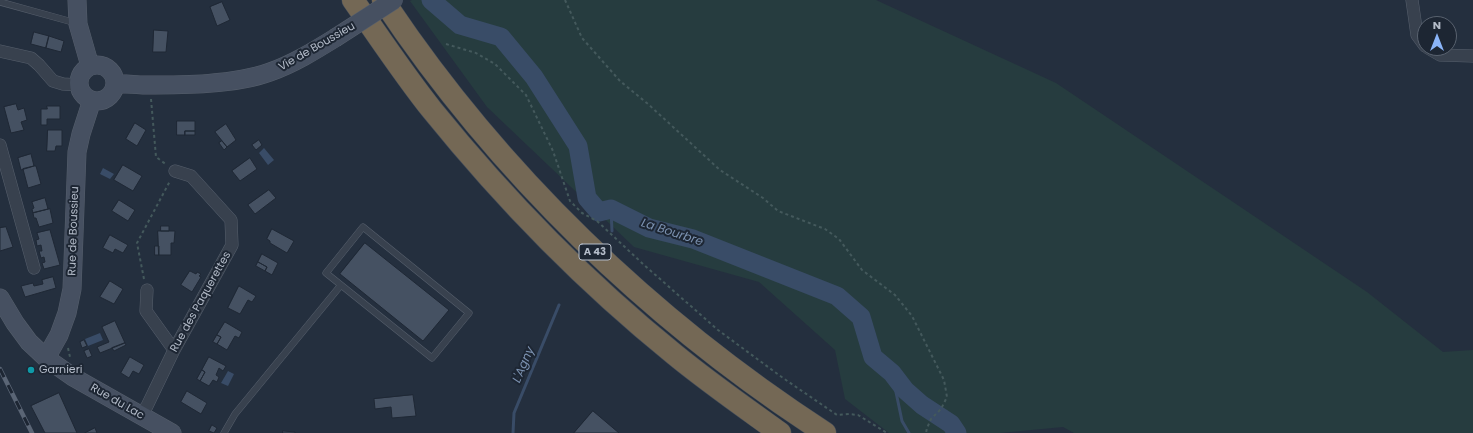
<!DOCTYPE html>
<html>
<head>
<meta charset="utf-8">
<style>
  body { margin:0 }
  #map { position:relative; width:1473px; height:433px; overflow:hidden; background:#242f3e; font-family:Poppins,sans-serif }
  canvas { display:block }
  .north { position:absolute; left:1417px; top:16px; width:40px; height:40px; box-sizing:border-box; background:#1d2633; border:1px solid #59626f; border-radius:50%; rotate:0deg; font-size:11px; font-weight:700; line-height:16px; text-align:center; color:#b4bcc9 }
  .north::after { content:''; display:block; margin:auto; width:14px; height:18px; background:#8ab4f8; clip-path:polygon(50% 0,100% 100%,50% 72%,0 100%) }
</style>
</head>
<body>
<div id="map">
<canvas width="1473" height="433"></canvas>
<div class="north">N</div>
</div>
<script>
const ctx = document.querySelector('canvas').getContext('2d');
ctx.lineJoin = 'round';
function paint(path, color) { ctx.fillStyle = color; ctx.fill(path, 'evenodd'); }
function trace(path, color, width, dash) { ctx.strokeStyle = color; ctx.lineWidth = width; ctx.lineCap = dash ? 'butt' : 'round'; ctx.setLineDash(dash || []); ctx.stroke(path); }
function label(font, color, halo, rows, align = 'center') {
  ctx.font = font + ' Poppins,sans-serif'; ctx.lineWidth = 4; ctx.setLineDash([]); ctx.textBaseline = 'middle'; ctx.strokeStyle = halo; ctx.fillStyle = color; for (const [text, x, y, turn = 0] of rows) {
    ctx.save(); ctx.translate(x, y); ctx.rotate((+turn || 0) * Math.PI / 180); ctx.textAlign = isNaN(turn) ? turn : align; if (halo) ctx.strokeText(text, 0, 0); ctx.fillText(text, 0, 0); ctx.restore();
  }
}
paint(new Path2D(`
  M412,0H876L1056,83L1367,292L1443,352L1473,350V433H1074L1063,427L1000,433H889L845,399L835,350L759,282L634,247L487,107L410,1Z`), '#263c3f');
paint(new Path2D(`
  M264,148L274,160L268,165L259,153Z
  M103,168L114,174L110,179L100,174Z
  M100,333L103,340L88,346L85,339Z
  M228,371L234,374L228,386L221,383Z`), '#394c67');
trace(new Path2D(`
  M611,209L612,231
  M892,373L902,421L909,433
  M513,433L514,413L559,305`), '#394c67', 3);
trace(new Path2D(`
  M431,0L460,25L501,37L534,77L578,146L587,198L599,212L611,209L649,228L693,239L837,296L861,317L873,357L892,373L905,390L922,405L951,424L957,433`), '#394c67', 19);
const building = new Path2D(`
  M222,2L230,20L217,26L210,7Z
  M154,30L168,31L166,52H153Z
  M34,32L49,36L46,48L31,44Z
  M49,36L64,41L61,52L46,48Z
  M16,104L18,110L24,108L27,120L21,122L24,130L11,133L4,107Z
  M47,106H60V119H47V125H41V109H47Z
  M177,121H195V131H185V135H177Z
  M135,123L146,130L137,146L126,139Z
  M226,124L236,140L227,147L215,132Z
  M48,130H62V146H56L55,151H47Z
  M185,131H195V135H185Z
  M259,140L262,145L256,150L252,145Z
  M222,141L227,147L224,150L219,143Z
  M31,154L34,166L21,170L18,158Z
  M250,158L257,169L240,181L232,171Z
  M123,165L142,176L133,191L114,180Z
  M34,166H36L41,184L28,188L23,169Z
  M269,190L276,198L255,214L248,205Z
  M45,198L48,209L33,213L32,209L34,208L32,202Z
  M119,200L135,210L128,221L112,211Z
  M50,209L53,223L39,227L36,218H34L33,213Z
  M161,226H169V231H161Z
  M6,227L13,247L0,251V228Z
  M272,229L294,241L287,253L270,243V241L267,239Z
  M50,230L60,265L44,269L42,263L45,262L44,257L41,258L39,251H42L41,245L37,246L36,240L39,239L37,233Z
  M158,231H175L174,243H171V255H159Z
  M110,235L128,245L123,253L115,249L113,253L103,248Z
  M365,243L449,310L423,341L340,274Z
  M155,246H159V255H155Z
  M262,254L278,263L272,275L265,271L267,267L258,262Z
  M258,262L267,267L265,271L256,266Z
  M190,271L196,274L197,272L201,274L199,276L201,277L192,292L181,285Z
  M53,277L56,288L25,297L21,286L33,283L34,286L43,284L42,280Z
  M110,281L123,289L114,304L100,297Z
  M239,286L256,296L252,302L248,300L240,314L228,308Z
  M115,321L125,343L100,353L97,347L109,342L102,327Z
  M225,322L242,332L239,338L235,336L227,350L217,344L221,337L217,335Z
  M217,335L221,337L217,344L213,342Z
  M84,340L87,346L82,348L80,342Z
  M125,343L126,345L114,351L112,348Z
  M89,349L92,356L87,358L84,351Z
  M130,357L144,365L139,374L133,371L129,378L121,373Z
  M209,357L226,366L223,371L219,368L216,375L219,377L217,382L213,380L209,386L200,381L205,372L202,370Z
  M31,367L35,371L32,374L28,369Z
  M202,370L205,372L200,381L197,379Z
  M187,391L207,403L201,414L181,402Z
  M59,393L77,433H45L31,406Z
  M413,395L416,416L392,418L391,407L375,409L374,399Z
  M593,411L619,433H574Z
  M212,425L217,428L214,433L209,431Z
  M95,428L97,433H85Z
  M283,431L295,432V433H283Z`);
paint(building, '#455162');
trace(building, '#1f2835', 1);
const lane = new Path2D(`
  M0,2L76,23
  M363,227L469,313L432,358L326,273Z
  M224,433L235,414L341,285`);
const street = new Path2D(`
  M1412,0L1417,35L1425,46
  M1428,48L1440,55L1473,56
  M0,51L31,58L39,65L53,81L63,84L79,85
  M0,145L34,268
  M147,290L146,311L174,350
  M140,416L147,406L174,350L232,245L231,220L191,176L175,171`);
const secondary = new Path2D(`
  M77,0L78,24L90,66
  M79 83a18 18 0 1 1 36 0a18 18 0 1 1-36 0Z
  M115,84C125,83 135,85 145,85C184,85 234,85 270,72C293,64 314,51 335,38
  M0,298L15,323L29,342L46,358L73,377L172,433
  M46,358L59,335L67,313L72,289L77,152L81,134L92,100`);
const highway = new Path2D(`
  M353,0C379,37 404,75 432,110C504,199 585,282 674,354C708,382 744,407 780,433
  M383,0C498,173 651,320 825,433`);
trace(lane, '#565f6c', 7);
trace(street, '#565f6c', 13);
trace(secondary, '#565f6c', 19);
trace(highway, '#434c59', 23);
trace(new Path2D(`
  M565,0L582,38L620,81L648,104L720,170L763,198L778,211L825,229L839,239L862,270L895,295L912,316L944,380L947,397L941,409L931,419L927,428L926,433
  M446,44L476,53L495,64L526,95L553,151L570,201L582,213L597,221L643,264L718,330L783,378L837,415L849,414L858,415L887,433
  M151,99L156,157L167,165
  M144,279L137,243L170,181
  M68,348L70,357`), '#44595c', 2, [3, 3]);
trace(lane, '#38414e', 6);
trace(street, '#38414e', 12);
trace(secondary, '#465061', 18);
trace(highway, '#746855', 22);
const rail = new Path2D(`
  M0,369L32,433`);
trace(rail, '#5a6575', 4.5);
trace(rail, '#1d2633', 3, [9]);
const secondaryBridge = new Path2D(`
  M335,38L394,0`);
trace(secondaryBridge, '#565f6c', 19, []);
trace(secondaryBridge, '#465061', 18);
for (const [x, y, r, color] of [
  [31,370,4,"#0f9aa8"]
]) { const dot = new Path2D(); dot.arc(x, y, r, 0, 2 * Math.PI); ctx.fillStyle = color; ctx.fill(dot); trace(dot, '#1d2633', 1.5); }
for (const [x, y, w] of [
  [595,252,32]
]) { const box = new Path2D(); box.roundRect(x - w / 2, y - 8, w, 16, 3); ctx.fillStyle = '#1d2633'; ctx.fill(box); trace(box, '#b4bcc9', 1); }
label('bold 10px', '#b4bcc9', null, [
  ["A 43",595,252]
]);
label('11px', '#b4bcc9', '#1d2633', [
  ["Vie de Boussieu",317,47,-30],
  ["Rue de Boussieu",74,231,-88],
  ["Rue des Paquerettes",201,302,-61],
  ["Rue du Lac",117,402,30]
]);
label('11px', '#b4bcc9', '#1d2633', [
  ["Garnieri",39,370]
], 'left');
label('italic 12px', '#7c92b1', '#1d2633', [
  ["La Bourbre",672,233,18],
  ["L'Agny",524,365,-67]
]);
</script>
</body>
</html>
